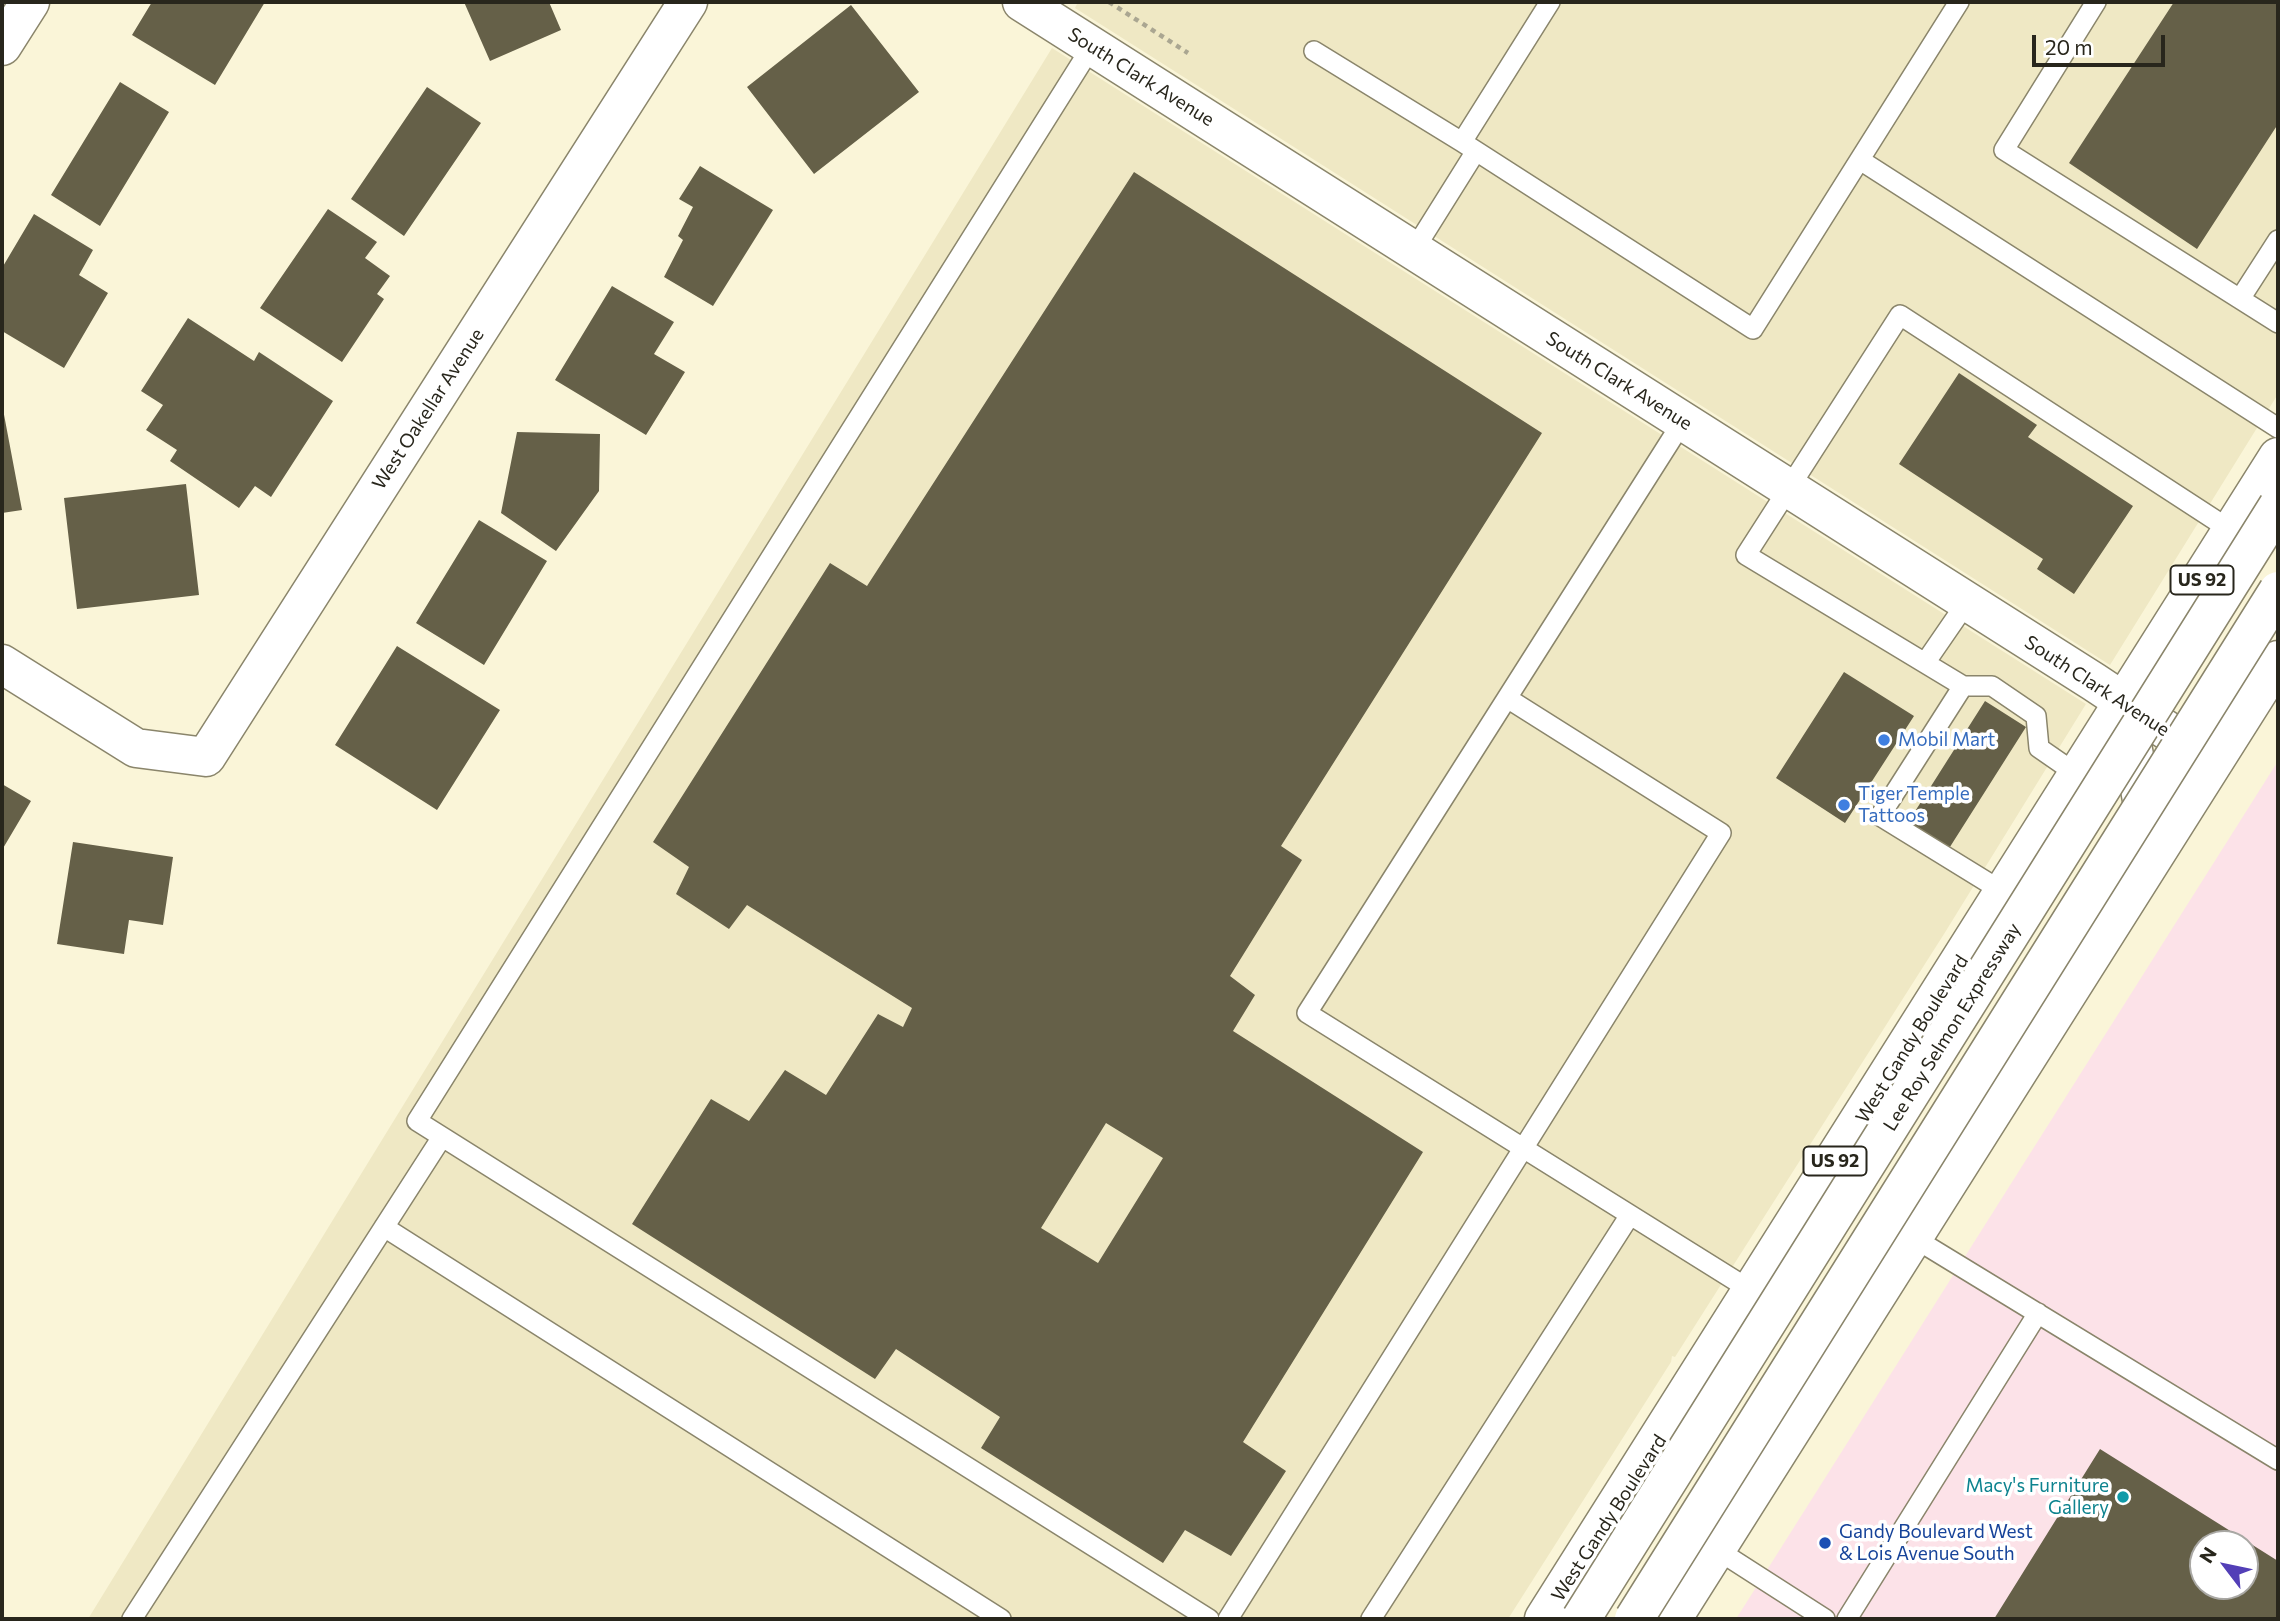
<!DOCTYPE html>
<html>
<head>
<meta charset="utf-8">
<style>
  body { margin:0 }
  #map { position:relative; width:2280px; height:1621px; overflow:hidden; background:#faf5d8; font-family:Commissioner,sans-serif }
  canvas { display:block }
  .frame { position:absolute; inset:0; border:4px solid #28261c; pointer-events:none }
  .north { position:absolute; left:2189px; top:1530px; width:70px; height:70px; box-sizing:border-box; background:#fff; border:2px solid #a9a8a4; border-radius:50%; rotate:302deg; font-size:19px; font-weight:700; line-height:28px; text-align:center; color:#28261c }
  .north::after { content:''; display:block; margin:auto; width:24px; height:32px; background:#533fb7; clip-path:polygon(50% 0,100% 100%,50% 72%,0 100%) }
  .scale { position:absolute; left:2032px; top:35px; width:133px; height:32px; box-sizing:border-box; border:4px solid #28261c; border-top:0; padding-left:9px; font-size:21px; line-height:24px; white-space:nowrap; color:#28261c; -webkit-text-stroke:5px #fff; paint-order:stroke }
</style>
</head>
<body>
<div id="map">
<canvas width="2280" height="1621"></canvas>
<div class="frame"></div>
<div class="north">N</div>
<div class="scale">20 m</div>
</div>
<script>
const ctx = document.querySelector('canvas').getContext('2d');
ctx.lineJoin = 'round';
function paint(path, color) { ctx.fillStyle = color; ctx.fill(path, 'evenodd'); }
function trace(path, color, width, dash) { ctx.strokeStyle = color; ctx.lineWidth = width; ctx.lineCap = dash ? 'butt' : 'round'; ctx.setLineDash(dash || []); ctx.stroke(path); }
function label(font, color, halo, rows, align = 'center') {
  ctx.font = font + ' Commissioner,sans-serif'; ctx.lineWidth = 7; ctx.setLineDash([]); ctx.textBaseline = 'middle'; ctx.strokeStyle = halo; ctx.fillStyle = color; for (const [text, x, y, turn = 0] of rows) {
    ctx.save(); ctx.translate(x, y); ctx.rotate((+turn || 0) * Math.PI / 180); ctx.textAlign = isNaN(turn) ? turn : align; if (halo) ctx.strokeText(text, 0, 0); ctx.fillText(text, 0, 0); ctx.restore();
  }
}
paint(new Path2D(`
  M1071,2H2278V394L2110,665L1075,8L1077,4Z
  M1052,48L2086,704L1944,934L1675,1357L1672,1356L1671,1362L1508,1619H88Z`), '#efe8c4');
paint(new Path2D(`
  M2278,761V1619H1736ZM2203,1544H2245V1586H2203Z`), '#fce2e8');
paint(new Path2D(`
  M152,2H265L215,85L132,35Z
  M464,2H549L561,30L490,61Z
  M2174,2H2278V124L2197,249L2069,163Z
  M851,5L919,92L814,174L747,87Z
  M120,82L169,112L100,226L51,195Z
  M427,87L481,123L404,236L351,199Z
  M700,166L773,210L713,306L664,277L683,240L678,236L693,207L679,199Z
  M1134,172L1542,433L1281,846L1302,860L1230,976L1255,995L1233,1031L1423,1152L1243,1442L1286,1471L1231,1556L1185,1530L1163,1563L981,1448L1000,1417L896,1349L875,1379L632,1224L711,1099L749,1121L785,1070L826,1095L878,1014L903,1027L912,1008L747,905L729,929L676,894L689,867L653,842L830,563L867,586ZM1106,1123L1163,1158L1098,1263L1041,1228Z
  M328,209L377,242L365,258L390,276L377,294L384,299L342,362L260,308Z
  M34,214L93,250L79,275L108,293L64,368L2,331V268Z
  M612,286L674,322L654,354L685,372L646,435L555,380Z
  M188,318L254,361L259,352L333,401L271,497L255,486L239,508L170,461L177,450L146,430L163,405L141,391Z
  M1959,373L2037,425L2028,437L2133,506L2074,594L2037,569L2043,559L1899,464Z
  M2,404L22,510L2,513Z
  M517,432L600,434L599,491L556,551L501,513Z
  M186,484L199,595L77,609L64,498Z
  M479,520L547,561L484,665L416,623Z
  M397,646L500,710L437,810L335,745Z
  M1844,672L1914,716L1845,823L1776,778Z
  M1985,701L2026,727L1948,850L1907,824Z
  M2,784L31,801L2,850Z
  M73,842L173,857L163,925L129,920L124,954L57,944Z
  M2100,1449L2278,1561V1619H1994ZM2203,1544H2245V1586H2203Z`), '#656048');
const service = new Path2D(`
  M2096,2L2004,150L2278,323
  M1092,46L417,1121L1209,1619
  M1314,51L1462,142L1753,329L1959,2
  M1462,142L1550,2
  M1860,160L2278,428
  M1414,250L1476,151
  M2240,299L2278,240
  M1683,421L1307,1013L1752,1291
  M1925,663L1967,602
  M1963,686L1880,816L2005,893
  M2078,775L2039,748L2036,716L1992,686H1963L1746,555L1900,315L2232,531
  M384,1227L1001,1619
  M1914,1238L2278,1460
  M1716,1549L1825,1619
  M132,1619L442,1137
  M1228,1619L1721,833L1507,698
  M1371,1619L1630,1215
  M1847,1619L2038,1313`);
const minor = new Path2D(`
  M1022,2L2094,682L2210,759
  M2,46L30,2
  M2,664L136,748L206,757L688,2`);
const primary = new Path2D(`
  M2127,717L2144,811L2134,827
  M1544,1619L2278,457
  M1672,1619L2278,660`);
trace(service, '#8a856b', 22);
trace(minor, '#8a856b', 41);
trace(primary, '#8a856b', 41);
trace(new Path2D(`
  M1109,2L1188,53`), '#aaa691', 4.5, [5, 5]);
trace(service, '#fff', 19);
trace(minor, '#fff', 38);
trace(primary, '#fff', 38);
const motorwayBridge = new Path2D(`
  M1581,1619L2278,506
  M1634,1619L2278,591`);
trace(motorwayBridge, '#8a856b', 41, []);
trace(motorwayBridge, '#fff', 38);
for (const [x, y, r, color] of [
  [1884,740,7,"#3f7fe0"],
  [1844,805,7,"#3f7fe0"],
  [2123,1497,7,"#0f9aa8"],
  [1825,1543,7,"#1a4fb4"]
]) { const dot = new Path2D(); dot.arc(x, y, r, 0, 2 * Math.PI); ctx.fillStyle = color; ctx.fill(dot); trace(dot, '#fff', 2.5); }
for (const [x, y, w] of [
  [2202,580,63],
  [1835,1161,63]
]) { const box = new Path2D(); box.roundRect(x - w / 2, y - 14.5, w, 29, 5); ctx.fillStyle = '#fff'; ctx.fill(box); trace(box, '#28261c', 2); }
label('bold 18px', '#28261c', null, [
  ["US 92",2202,580],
  ["US 92",1835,1161]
]);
label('19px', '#28261c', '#fff', [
  ["South Clark Avenue",1141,77,32],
  ["South Clark Avenue",1619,381,32],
  ["West Oakellar Avenue",428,409,-57],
  ["South Clark Avenue",2097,686,33],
  ["Lee Roy Selmon Expressway",1952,1027,-58],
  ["West Gandy Boulevard",1912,1039,-58],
  ["West Gandy Boulevard",1609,1518,-57]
]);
label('19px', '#366cbe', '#fff', [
  ["Mobil Mart",1898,740],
  ["Tiger Temple",1858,794],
  ["Tattoos",1858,816]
], 'left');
label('19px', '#0d838f', '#fff', [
  ["Macy's Furniture",2109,1486],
  ["Gallery",2109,1508]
], 'right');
label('19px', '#164399', '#fff', [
  ["Gandy Boulevard West",1839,1532],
  ["& Lois Avenue South",1839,1554]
], 'left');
</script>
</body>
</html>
